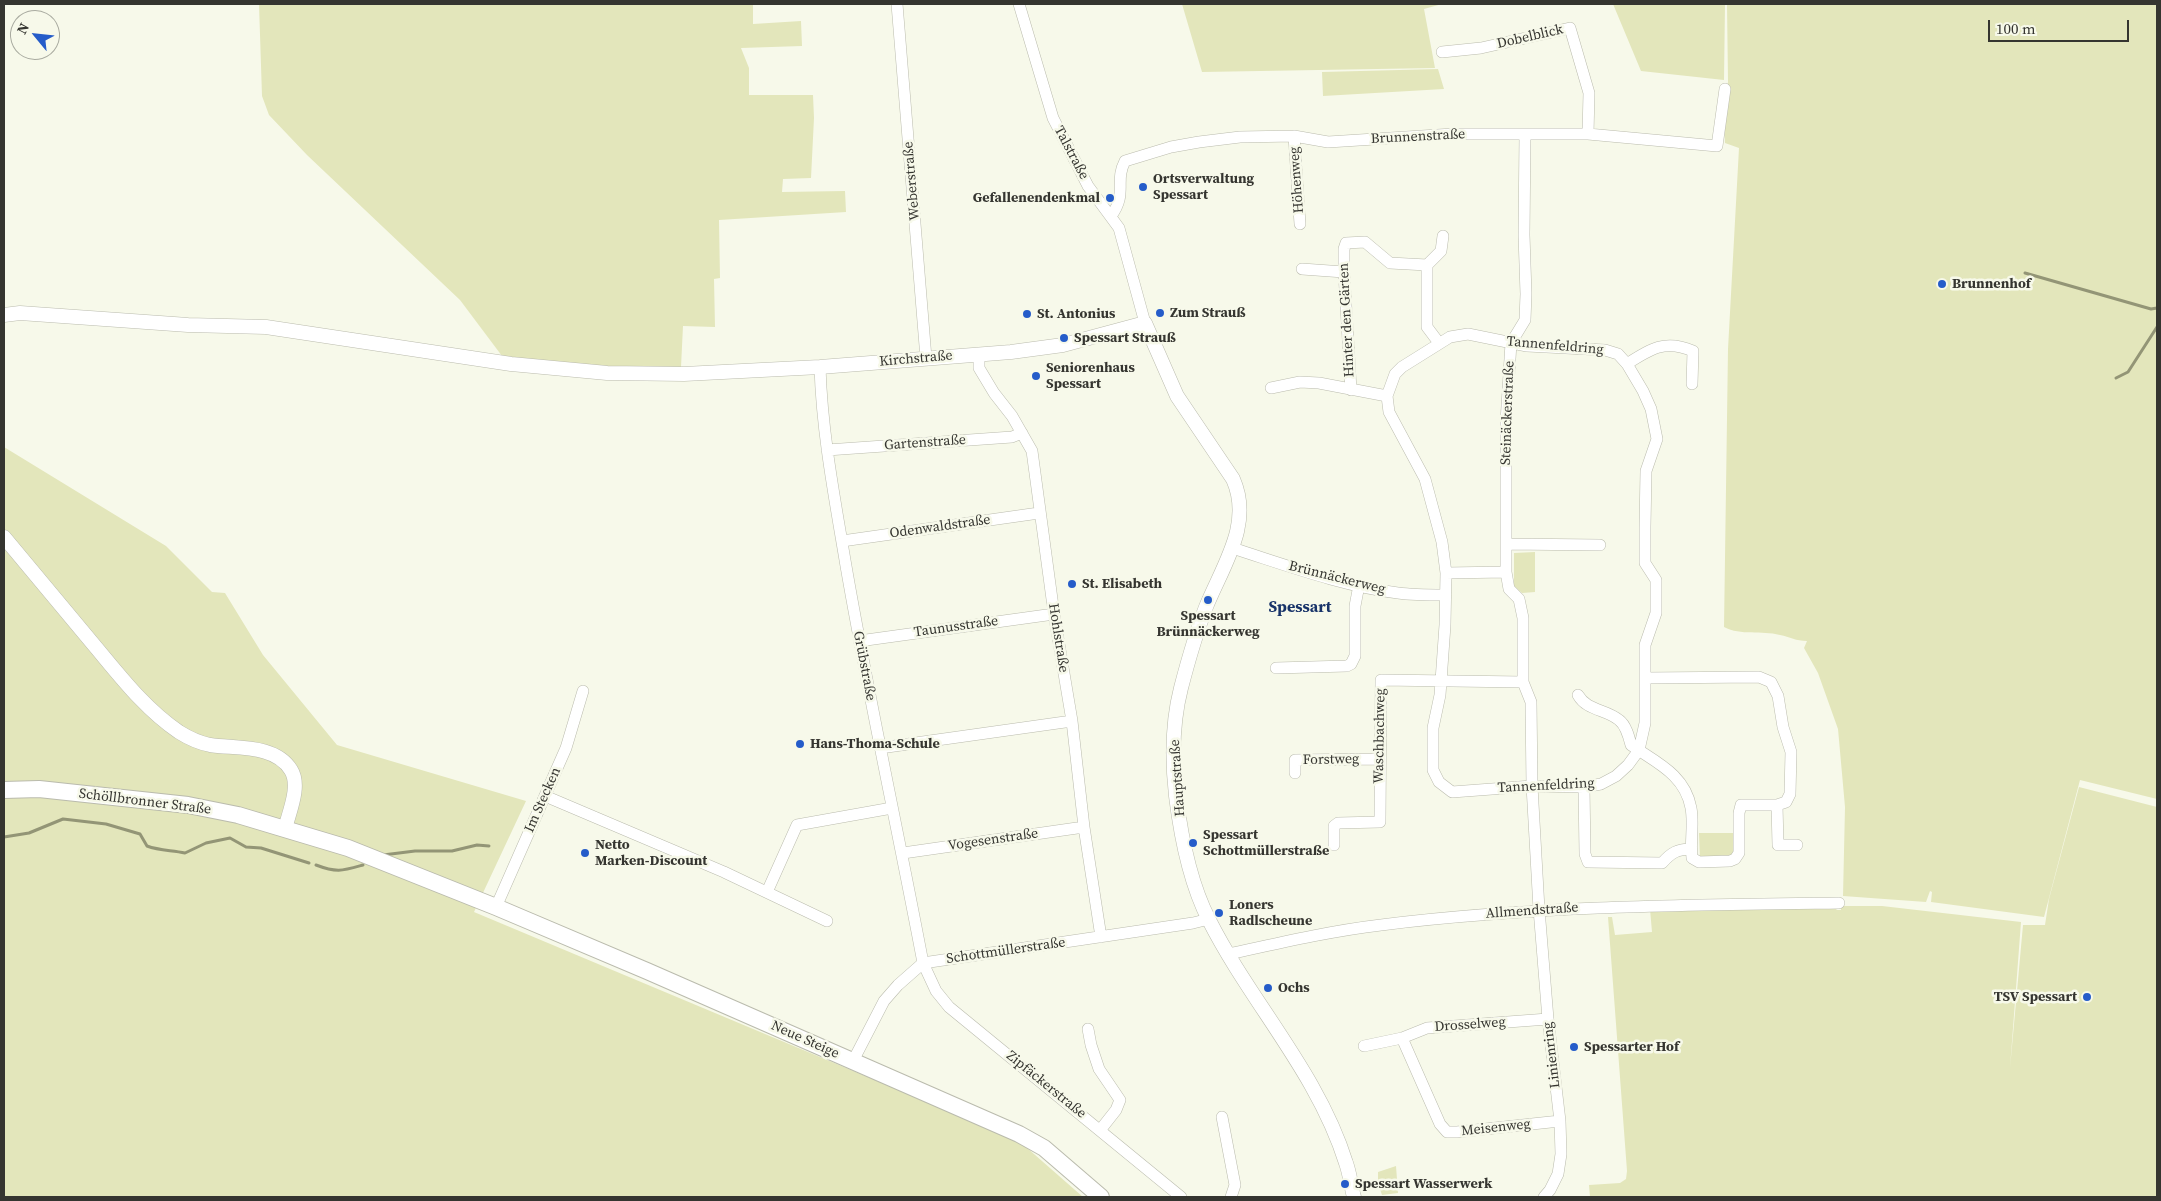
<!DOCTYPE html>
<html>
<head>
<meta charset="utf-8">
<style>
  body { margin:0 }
  #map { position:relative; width:2161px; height:1201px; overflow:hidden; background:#f7f9ea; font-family:"Source Serif 4",serif }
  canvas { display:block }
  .frame { position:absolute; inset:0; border:5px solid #353530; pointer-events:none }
  .north { position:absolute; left:10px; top:10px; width:50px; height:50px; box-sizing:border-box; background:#f7f9ea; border:1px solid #a9aba0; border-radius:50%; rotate:298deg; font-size:14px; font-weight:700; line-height:20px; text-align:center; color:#353530 }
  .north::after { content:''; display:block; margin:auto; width:18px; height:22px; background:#255cc9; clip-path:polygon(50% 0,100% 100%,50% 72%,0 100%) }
  .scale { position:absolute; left:1988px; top:20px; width:141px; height:22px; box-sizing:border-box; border:2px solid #353530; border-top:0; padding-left:6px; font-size:15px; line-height:18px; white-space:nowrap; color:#353530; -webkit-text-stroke:4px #f7f9ea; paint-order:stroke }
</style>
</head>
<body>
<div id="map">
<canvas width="2161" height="1201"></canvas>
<div class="frame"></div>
<div class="north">N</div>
<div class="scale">100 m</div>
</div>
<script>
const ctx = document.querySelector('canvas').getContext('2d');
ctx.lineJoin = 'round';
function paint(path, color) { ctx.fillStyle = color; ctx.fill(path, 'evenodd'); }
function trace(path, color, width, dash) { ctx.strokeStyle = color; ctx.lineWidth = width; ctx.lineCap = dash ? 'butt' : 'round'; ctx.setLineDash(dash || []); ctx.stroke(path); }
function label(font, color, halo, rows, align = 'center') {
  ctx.font = font + ' "Source Serif 4",serif'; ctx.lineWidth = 5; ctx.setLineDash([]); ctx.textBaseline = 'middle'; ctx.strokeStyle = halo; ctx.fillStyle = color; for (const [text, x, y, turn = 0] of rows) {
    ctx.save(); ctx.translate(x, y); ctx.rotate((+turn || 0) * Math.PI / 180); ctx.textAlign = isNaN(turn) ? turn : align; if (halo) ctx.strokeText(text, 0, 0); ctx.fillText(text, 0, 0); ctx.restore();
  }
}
paint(new Path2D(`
  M259,4H753V24L801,21L802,46L741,48L749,68V95H813L814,118L811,178L783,179L782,192L845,191L846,212L719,220L720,278L714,279L715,327L683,326L681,367L679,370H621L505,360L460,300L307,155L269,115L262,96Z
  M1182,4H1442L1424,9L1435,68L1202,72Z
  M1613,4H1725L1724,80L1641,71Z
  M1727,4H2157V799L2080,780L2044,917L1931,902L1932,892L1930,891L1926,902L1843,896L1845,807L1838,729L1818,673L1804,648L1807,641C1796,641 1790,637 1780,635C1761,630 1741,636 1724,627L1728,349L1739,148L1725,143L1724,126L1728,82Z
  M1438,69L1444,89L1323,96L1322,72Z
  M4,447L166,546L212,592L225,593L263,655L337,745L526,801L474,912L1018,1140L1083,1197H4Z
  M1535,552V592L1522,593L1514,586V553Z
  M2079,787L2157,807V1197H1590L1589,1185L1620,1183L1626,1179L1627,1171L1608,917H1612L1615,935L1652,932L1650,909L1833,906L1837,910H1841V906H1882L2021,922L2010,1068L2023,925H2045L2049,899Z
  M1699,833H1734V858L1700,859Z
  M1396,1166L1398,1193L1382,1195L1378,1183V1172Z`), '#e3e6bb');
trace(new Path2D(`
  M2025,273L2151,309L2157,308
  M2116,378L2128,372L2157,327
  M4,837L29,833L63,819L106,824L140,834L147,846C160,851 172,850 185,853L206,843L230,838L246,847L261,848L309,863
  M383,855L415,851H452L477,845L489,846
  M316,865C337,873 342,871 363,865`), '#939576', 3);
const minor = new Path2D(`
  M897,4L926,358
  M1019,4L1053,118L1088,186L1119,228L1145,323
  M1442,52L1481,48L1570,28L1589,93L1588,134
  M1525,135L1524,235L1526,294L1525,320L1511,343L1506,422V572L1509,589L1519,599L1523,618V682L1531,702L1532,786L1539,909L1548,1019L1560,1121L1561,1154L1558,1174L1550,1190L1544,1197
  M1294,136L1300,224
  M1111,216C1128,193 1114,182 1125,161L1171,147L1199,142L1240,137L1294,136L1328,142L1453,134H1588L1717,146L1725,89
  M1427,265V327L1439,343
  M1427,265L1441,251L1443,236
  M1302,269L1344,272
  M1468,334L1527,346L1605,350L1618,354L1627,364L1643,391L1651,409L1657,439L1646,471L1645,527V563L1656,580V613L1645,645V723L1639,750L1628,765L1616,776L1601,784L1584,787L1532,786L1452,792L1439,782L1433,770V728L1440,695L1445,625L1446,573L1442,542L1425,479L1389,412L1387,396L1395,374L1402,367L1450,337Z
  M979,354V368L994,393L1012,416L1032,451L1054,614L1072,721L1084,827L1101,937
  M1627,364C1650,349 1665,339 1693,351L1692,384
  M820,367C822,434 835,500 846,566C869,699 898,831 923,963L936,991L949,1007L1181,1197
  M1271,388L1300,382L1319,383L1387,396
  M1351,390L1344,272V249L1346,243L1365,242L1390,263L1427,265
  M827,450L1012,437L1022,433
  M842,541L1039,513
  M1507,544L1600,545
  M1232,548C1286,565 1342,586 1398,593C1413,595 1429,595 1444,595
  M1446,573L1506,572
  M859,641L1054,614
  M1276,668L1347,666L1351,664L1355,656V606L1359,585
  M1578,695C1587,711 1606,709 1619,720C1626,725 1629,737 1631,745C1655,762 1685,774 1691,808C1694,824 1690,841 1692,858L1699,862L1730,861L1735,859L1739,853V813L1741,805H1777L1786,802L1790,794L1791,752L1783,727L1778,696L1771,682L1759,677L1645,678
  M880,748L1072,721
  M1295,773V760L1379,759
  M1584,787L1585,854L1588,862L1662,863C1671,853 1677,849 1691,849
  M545,796L724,872L827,921
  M1777,805L1778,845H1797
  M1334,845V826L1338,823L1380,822L1381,680L1523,682
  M903,853L1084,827
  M767,892L797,825L892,808
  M496,907L566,748L583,691
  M1229,954C1279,943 1330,931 1381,925C1533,906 1686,905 1839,903
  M1088,1029L1091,1045L1099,1069L1120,1100L1116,1110L1101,1129
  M1402,1038L1440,1124L1447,1132H1457L1560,1121
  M1364,1046L1402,1038L1427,1028L1548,1019
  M853,1061L884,1001L898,985L923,963L1193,923L1209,919
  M1222,1117L1235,1185L1231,1197`);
const tertiary = new Path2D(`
  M4,315L20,313L188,325L266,327L511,364L607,373L684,374L820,367L1011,352L1063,345L1145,323L1177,396L1233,479C1253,524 1223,565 1206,607C1196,633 1188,661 1181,688C1172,723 1172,761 1176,796C1181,837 1190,883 1209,920C1251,1003 1318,1073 1346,1163C1350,1174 1351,1186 1354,1197
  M4,537C34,573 64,609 94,645C120,676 145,709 179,732C187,737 200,743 210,745C236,749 275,744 291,770C301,786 289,812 285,829`);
const secondary = new Path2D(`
  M4,790L39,789L188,805L238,815L348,848L496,907L647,971L1019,1134L1044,1148L1101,1197`);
trace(minor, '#babbad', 12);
trace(tertiary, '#babbad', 15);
trace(secondary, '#babbad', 18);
trace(minor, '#fff', 11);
trace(tertiary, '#fff', 14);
trace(secondary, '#fff', 16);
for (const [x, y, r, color] of [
  [1143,187,5,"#255cc9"],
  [1110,198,5,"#255cc9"],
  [1942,284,5,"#255cc9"],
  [1160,313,5,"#255cc9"],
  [1027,314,5,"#255cc9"],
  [1064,338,5,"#255cc9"],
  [1036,376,5,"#255cc9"],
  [1072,584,5,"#255cc9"],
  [1208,600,5,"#255cc9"],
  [800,744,5,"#255cc9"],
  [1193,843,5,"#255cc9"],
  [585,853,5,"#255cc9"],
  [1219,913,5,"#255cc9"],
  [1268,988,5,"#255cc9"],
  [2087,997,5,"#255cc9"],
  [1574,1047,5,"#255cc9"],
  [1345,1184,5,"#255cc9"]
]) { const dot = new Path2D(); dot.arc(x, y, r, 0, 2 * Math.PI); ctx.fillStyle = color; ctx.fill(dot); trace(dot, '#f7f9ea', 2); }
label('14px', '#353530', '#f7f9ea', [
  ["Dobelblick",1530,37,-13],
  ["Brunnenstraße",1418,137,-3],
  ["Talstraße",1071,153,62],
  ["Höhenweg",1297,180,-94],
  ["Weberstraße",912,181,-95],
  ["Hinter den Gärten",1347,320,-93],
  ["Tannenfeldring",1555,346,5],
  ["Kirchstraße",916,359,-5],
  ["Steinäckerstraße",1508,413,-88],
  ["Gartenstraße",925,443,-4],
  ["Odenwaldstraße",940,527,-8],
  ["Brünnäckerweg",1337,578,14],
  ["Taunusstraße",956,627,-8],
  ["Hohlstraße",1058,638,81],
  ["Grübstraße",864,666,79],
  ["Waschbachweg",1380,736,-89],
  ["Forstweg",1331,760,-1],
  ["Hauptstraße",1178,778,-94],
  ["Tannenfeldring",1546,786,-3],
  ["Im Stecken",543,800,-66],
  ["Schöllbronner Straße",145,802,7],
  ["Vogesenstraße",993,840,-8],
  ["Allmendstraße",1532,911,-4],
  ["Schottmüllerstraße",1006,951,-8],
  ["Drosselweg",1470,1025,-4],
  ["Neue Steige",805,1040,24],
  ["Linienring",1552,1055,-97],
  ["Zipfäckerstraße",1046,1085,39],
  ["Meisenweg",1496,1128,-6]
]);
label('bold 14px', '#353530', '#f7f9ea', [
  ["Ortsverwaltung",1153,179],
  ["Spessart",1153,195],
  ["Gefallenendenkmal",1100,198,"right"],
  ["Brunnenhof",1952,284],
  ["Zum Strauß",1170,313],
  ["St. Antonius",1037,314],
  ["Spessart Strauß",1074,338],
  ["Seniorenhaus",1046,368],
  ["Spessart",1046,384],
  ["St. Elisabeth",1082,584],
  ["Spessart",1208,616,"center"],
  ["Brünnäckerweg",1208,632,"center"],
  ["Hans-Thoma-Schule",810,744],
  ["Spessart",1203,835],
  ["Schottmüllerstraße",1203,851],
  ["Netto",595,845],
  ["Marken-Discount",595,861],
  ["Loners",1229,905],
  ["Radlscheune",1229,921],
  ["Ochs",1278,988],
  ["TSV Spessart",2077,997,"right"],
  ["Spessarter Hof",1584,1047],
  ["Spessart Wasserwerk",1355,1184]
], 'left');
label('bold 16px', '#183369', '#f7f9ea', [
  ["Spessart",1300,608]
]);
</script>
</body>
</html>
